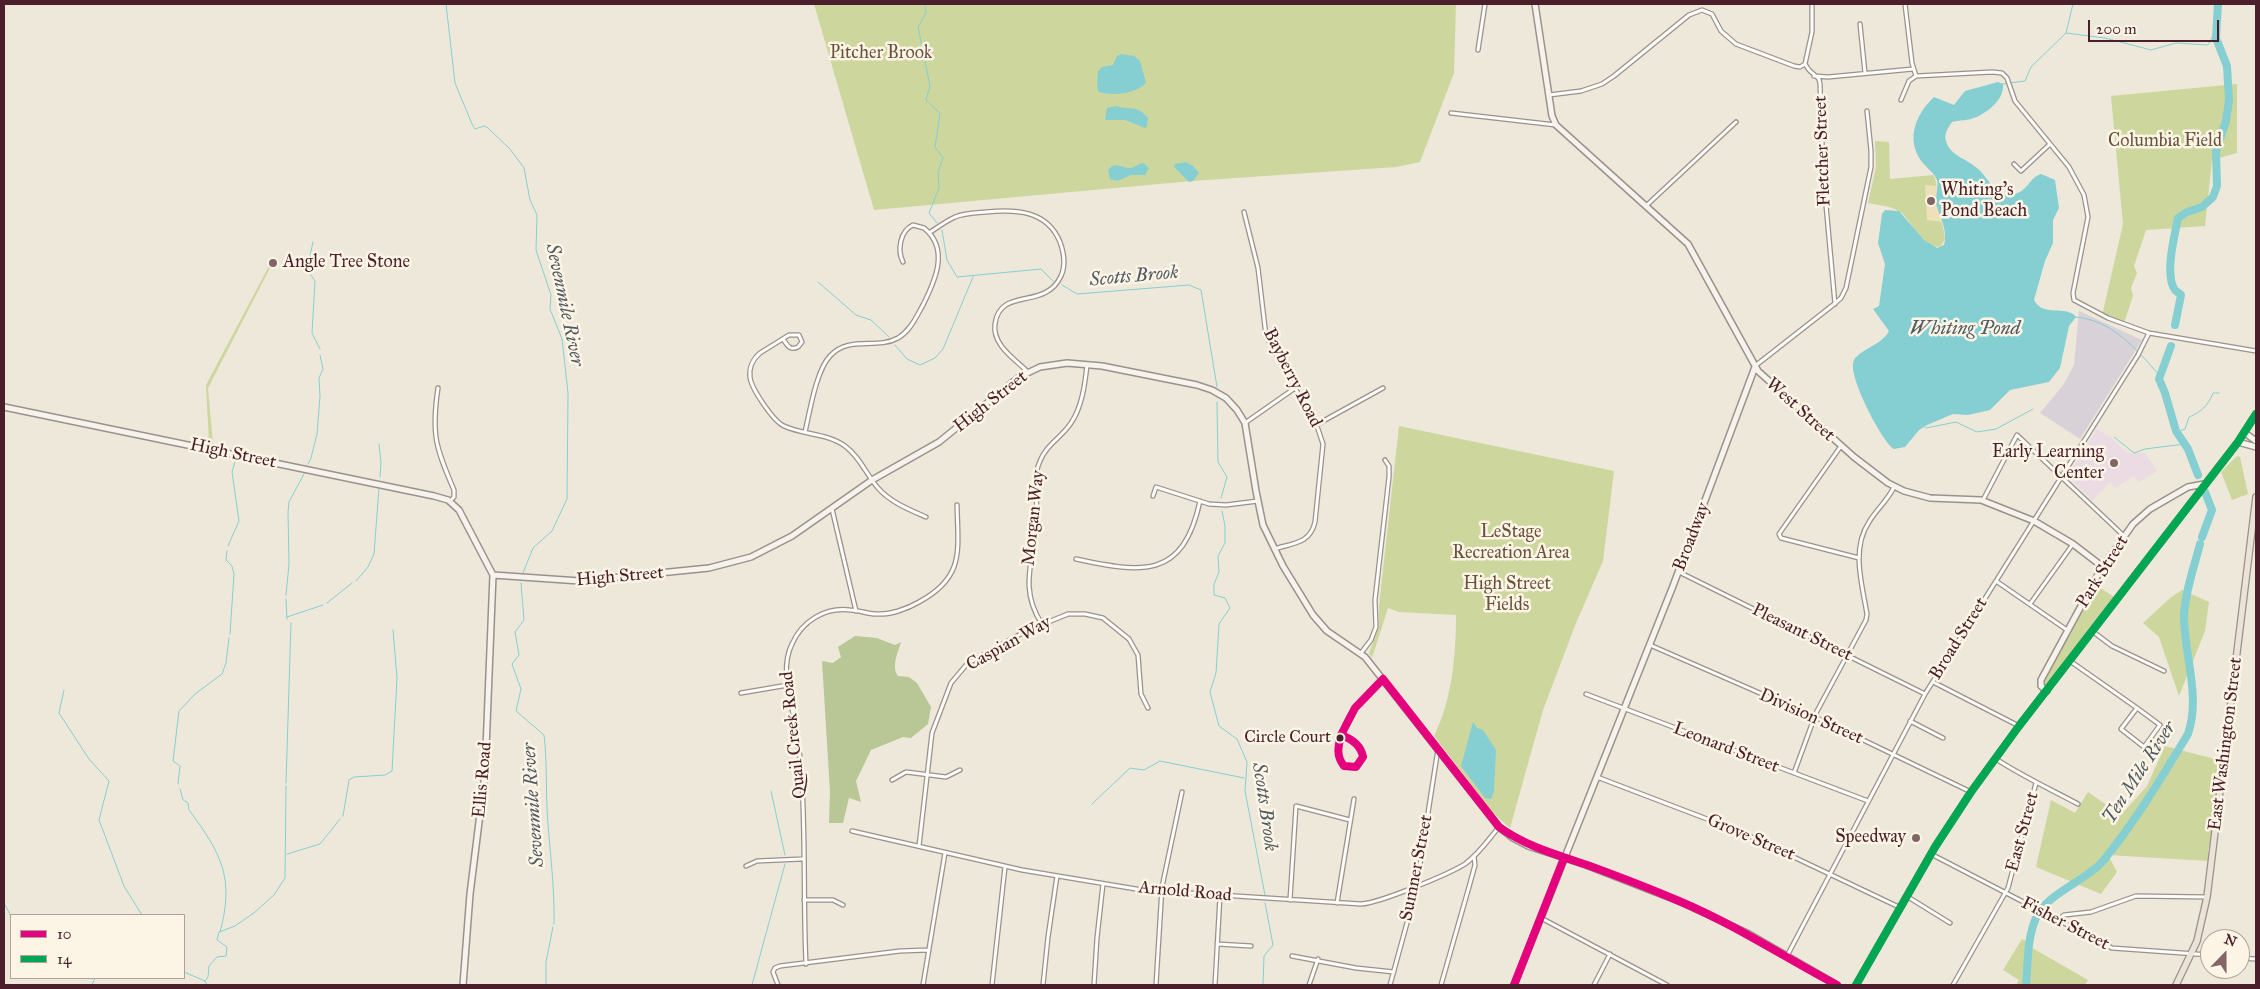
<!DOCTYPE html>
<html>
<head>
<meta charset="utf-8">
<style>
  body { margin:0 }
  #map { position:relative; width:2260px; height:989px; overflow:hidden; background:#ede8da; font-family:"IM FELL Great Primer",serif }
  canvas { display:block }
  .frame { position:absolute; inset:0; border:5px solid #4a1f2b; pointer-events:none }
  .legend { position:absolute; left:10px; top:914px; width:175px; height:65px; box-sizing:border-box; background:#fcf5e5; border:1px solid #b59f9b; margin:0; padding:6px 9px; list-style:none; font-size:15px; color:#4a1f2b }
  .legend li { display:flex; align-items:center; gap:10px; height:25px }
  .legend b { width:25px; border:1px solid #b59f9b }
  .north { position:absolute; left:2200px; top:929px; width:50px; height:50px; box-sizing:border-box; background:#fcf5e5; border:1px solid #b59f9b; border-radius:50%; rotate:22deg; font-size:14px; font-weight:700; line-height:20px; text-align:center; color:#4a1f2b }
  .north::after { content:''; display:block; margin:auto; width:18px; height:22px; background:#836568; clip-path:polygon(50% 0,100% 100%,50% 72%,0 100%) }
  .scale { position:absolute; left:2088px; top:20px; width:131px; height:22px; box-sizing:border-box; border:2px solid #4a1f2b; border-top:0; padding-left:6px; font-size:15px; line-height:18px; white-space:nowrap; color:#4a1f2b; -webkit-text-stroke:4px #fcf5e5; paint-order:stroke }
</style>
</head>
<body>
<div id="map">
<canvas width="2260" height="989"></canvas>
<div class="frame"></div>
<ul class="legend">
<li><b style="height:6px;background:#e5007d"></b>10</li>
<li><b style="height:6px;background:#00a651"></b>14</li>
</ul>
<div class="north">N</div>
<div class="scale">200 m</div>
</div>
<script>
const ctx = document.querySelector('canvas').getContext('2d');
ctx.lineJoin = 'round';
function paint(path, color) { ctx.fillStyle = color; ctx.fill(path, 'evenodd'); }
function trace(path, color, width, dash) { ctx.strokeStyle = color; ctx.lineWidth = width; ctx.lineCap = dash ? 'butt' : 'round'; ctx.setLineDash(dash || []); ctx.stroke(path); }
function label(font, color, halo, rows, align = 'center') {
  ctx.font = font + ' "IM FELL Great Primer",serif'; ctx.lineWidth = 5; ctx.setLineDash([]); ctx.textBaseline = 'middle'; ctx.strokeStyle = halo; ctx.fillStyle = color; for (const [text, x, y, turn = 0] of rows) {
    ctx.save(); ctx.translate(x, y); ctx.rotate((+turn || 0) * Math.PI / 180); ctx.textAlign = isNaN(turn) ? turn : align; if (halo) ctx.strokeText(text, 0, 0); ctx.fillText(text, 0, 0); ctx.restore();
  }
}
paint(new Path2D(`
  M2097,429L2112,438L2127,453H2145L2157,471L2138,483L2134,476L2115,488L2110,482L2092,501L2068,476Z`), '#ebdce4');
paint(new Path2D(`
  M2079,311L2142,340L2080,439L2040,413L2064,384L2074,365Z`), '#d9d1d8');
paint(new Path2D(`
  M814,4H1456L1454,73L1420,162L1396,167L1192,181L874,210Z
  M2237,84V153L2212,160L2205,226L2146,230L2134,266L2137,273L2131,288L2133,296L2124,323L2106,320L2102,316L2123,224L2111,96Z
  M1875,141L1889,142L1890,179L1933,175C1940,186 1933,195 1937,207C1940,218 1944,227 1945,239L1941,246C1924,252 1911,219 1900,212C1892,206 1878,205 1868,203L1876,167Z
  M269,262L277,263L276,267L271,266L208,388L213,444L209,443L206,385L269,266Z
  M1399,426L1614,471L1603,561L1576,623L1543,710L1510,828L1491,811L1434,736C1452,700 1456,655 1456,615L1399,612L1388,608L1372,658L1369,653L1379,628V606Z
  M2237,456L2240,457L2248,494L2232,500L2221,472Z
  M2096,585L2114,597L2047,685H2045V677Z
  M2182,590L2209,602L2205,631L2179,696L2159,637L2143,623L2170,598Z
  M2165,746L2222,761L2224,766L2215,801L2218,808L2213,820L2214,830L2208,850L2210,857L2209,861L2108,855L2117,872L2101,894L2036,867L2051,800L2075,813L2088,792L2121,815L2147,786Z
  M2022,939L2028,942L2027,945L2088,980L2085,985H2016L2019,980L2003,970Z`), '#cdd69d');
paint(new Path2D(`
  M855,636L877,638L895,645L901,642C898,652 891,667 898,676L909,677L917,683L931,707L928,724L911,738L903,737L871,750L856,781L861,802L849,798L843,823H829L830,792L822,661L833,663L841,657L838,647Z`), '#b9c796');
paint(new Path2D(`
  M1925,185L1938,186L1936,203L1943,222L1927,220Z`), '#eee0b9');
paint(new Path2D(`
  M1121,54L1134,56L1140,61L1146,83C1135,94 1114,96 1099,92L1097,87L1098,71L1102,67L1113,65L1117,56Z
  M1998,82L2003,84C2005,100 1985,115 1971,119C1964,121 1958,120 1952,122C1947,129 1943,135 1947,144C1952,156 1967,159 1977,168C1986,175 1993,192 2005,194C2028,197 2026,179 2041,174L2055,180L2059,208L2053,220V243L2045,261L2034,300C2043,318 2066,304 2076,317L2069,326L2060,368L2049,382L2010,390L1990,410L1968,415L1953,414L1927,425L1919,430L1905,447L1894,449C1882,442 1846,373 1854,360C1862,348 1882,345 1889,331L1873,309L1879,306L1885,264L1878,243L1882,214L1885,210L1899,211L1924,240L1937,248L1944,245C1948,232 1941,219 1937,207C1934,199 1939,189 1937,180C1934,173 1927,168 1922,162C1905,139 1916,114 1934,97L1954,105L1965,91Z
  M1116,106C1129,110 1138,105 1148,118L1147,126L1145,128L1125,120H1105L1107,108Z
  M1186,162L1193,166L1199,173L1193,181L1189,182L1174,167L1175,164Z
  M1143,163L1149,168L1145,175H1131L1117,181L1110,179L1108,170C1115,160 1123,169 1131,168C1135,167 1138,164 1143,163Z
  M1473,722L1477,728L1483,730L1496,750L1494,791L1491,799L1485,798L1461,766Z`), '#85cfd2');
trace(new Path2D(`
  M446,4L455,83L472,124L475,129L484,126L488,128L510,149L524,168L530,200L537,215L536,250L551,295L550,309L562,339L568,393L567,499L552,531L533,548L523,573
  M925,4L926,13L918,27L930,86L926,100L940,113L935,147L943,158L938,172L939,188L929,213L937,223
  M2066,33L2105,38L2151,50L2176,43L2208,45L2216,30
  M2002,84L2025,81L2031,67L2066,33L2073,4
  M942,230L947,260L957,277L1041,269L1053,281
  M313,242L307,269L315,281L312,333L320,349
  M818,282L856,315L871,320L889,337
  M1062,285L1077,294L1189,285L1201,290L1217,387
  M2074,317C2112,319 2136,349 2160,376
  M895,345L907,359L920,365L935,358L943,349L973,277
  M1217,402L1218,462L1227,477L1221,498
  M1924,426L1926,428L1956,422L1977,432L1996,429L2033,409
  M2177,432L2185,429L2189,417C2201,412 2208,406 2213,393H2219
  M2114,437L2134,453L2145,449L2185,444
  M379,444L381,463L380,477
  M238,450L239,447
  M308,464L311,458L317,434L320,396L319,378L323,369L320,355
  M1222,511L1225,526V543L1218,556L1219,572L1214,584V595L1225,598L1230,608L1219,624L1216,673L1210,692L1219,726L1237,739L1247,762L1245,791L1265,895
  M228,546L239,521L232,472L236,458
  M227,551L226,560L232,566L234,574L230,634
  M356,581L368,567L374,554L379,488
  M521,583L524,620L515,632L519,655L512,664L521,689L516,711L544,735C547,760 546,784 547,808C549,847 555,885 554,924
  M286,595L289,564L288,512L289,502L305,472
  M286,599L287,619
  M327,603L352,583
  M287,617L323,605
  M64,690L59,713L89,759L109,781L99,820L124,886L142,915
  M286,783L291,623
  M178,784L180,766L173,761L179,711L195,694L222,674L226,663L229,638
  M180,789L183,800L188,803L189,810C221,853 235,878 220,932
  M771,791L785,855
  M1092,804L1130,768L1144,770L1160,761L1244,778
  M343,816L349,780L354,777L385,775L392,771L397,678L393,630
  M287,854L320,844L340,819
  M4,903L11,916
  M184,972L205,981L207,985
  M205,981L208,977L209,966L217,957L226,956L227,947L217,940L219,932L235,926L255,912L274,895L285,878L286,786
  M92,985L95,978
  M546,985V962L553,927
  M752,985L785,864
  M1263,985L1264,956L1273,945L1265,903`), '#85cfd2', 1);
trace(new Path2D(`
  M2175,325L2181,295C2179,293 2177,292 2175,290C2164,275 2175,234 2178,218L2187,212L2202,207L2213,197L2217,186L2216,151L2226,121L2229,100L2227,66L2216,38L2218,4
  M2171,346L2159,379L2165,393L2176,431L2188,449L2198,475
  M2202,537L2212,510L2205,492
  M2026,985C2028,963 2027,938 2036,918C2047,893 2086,881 2103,861C2135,822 2162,777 2188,734C2201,695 2184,655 2184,616C2185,592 2194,567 2200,544`), '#85cfd2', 8);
const street = new Path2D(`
  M1812,4V32L1805,64L1809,70L1819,79L1820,84L1823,172L1835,304
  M1905,4L1912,63L1916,76
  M1860,24L1865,73
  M1478,50L1485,4
  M1814,76L1828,77L1913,69
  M1549,95L1581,91L1602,84L1614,76L1689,15L1702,10L1712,14L1721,31L1736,44L1794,66L1800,67L1805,64
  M1901,100L1909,81L1916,76L1992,72L2002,73L2007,78L2015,101L2069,167L2084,195L2088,217L2073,293L2074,300L2108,318L2149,333L2256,351
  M1451,113L1556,125
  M2014,164L2021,171L2050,144
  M1647,205L1736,122
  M1244,212L1258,268L1266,336L1318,429L1323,444L1315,522C1310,544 1293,543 1274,549
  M929,233C938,227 946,221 955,217C965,213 976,213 986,212C1015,209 1047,210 1060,242C1064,253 1066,265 1061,276C1045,311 1000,286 995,324C992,345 1015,359 1028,372
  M783,339C787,345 790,351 798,347L802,342L799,335H789L760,353C753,359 749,368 750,377C751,388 773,421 784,426C803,435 827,433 845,446C860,457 866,474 878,488C890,502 910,510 926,517
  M1755,366L1833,305L1841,298L1846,288L1871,167V151L1867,111
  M438,388C431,435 436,448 454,490V497L450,501
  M1245,423L1295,388
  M1316,425L1383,388
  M805,432C810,411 816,371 830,356C849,335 876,350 898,338C911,330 916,317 923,305C935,281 950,249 924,228L913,225C900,231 897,250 903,262
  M1841,446L1779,534L1781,538L1859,558
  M1153,496L1156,487L1209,504L1226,505L1258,501
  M1983,500L2017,435L2124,536
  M832,509L856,611
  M1076,559C1142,573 1183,580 1200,501
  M1679,572L1925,694
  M1996,581L2067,630
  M2030,604L2073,544
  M1042,624C1016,585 1037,554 1037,513C1037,495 1032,479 1040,461C1046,445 1062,437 1071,423C1082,407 1085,384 1087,365
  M2092,631L2112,646L2164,671
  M1650,645L1826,722L1971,792
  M1361,653L1371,640L1376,627L1375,600L1389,477V466L1385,460
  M2070,661L2137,708L2121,729L2144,747L2160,725L2137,708
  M1933,682L2019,726
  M741,693L788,685
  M1586,694L1868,801
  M1910,721L1943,738
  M1341,735C1353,739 1362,745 1363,757L1356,767L1344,766C1337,759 1338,753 1339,744C1344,715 1362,698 1383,679
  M1996,759C2022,776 2050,789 2078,804
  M1794,773L1816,713L1866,620L1867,614C1862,584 1851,549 1869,522C1876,510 1888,500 1894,487
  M1597,777L1741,832L1901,908
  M892,780L906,772L946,777L960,770
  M852,831L1022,870L1142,890L1361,904C1380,903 1449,874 1465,864C1479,854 1488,840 1499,827
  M919,846L932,733L951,683L967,664L1026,631L1068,614H1085L1103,618L1129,639L1138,655L1141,694L1148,708
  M1931,854L2112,948L2210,955
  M746,866L757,861L802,859
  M1908,897L1950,923
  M804,900H833L843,905
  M1290,900L1296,806L1350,820
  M1337,903L1354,799
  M1541,918L1667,985
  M2058,920L2064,915L2091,912L2136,896L2207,897
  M1217,944L1251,946
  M1292,956L1356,968L1394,972
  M1787,956L1925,694L2138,355L2149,333
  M2240,958L2256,959
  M806,964C803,899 806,831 801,767C800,749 795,732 793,714C789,692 781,666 792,644C802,621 825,607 850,610C859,610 867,614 876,614C890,615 907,609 919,602C965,577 958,551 957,505
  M778,985L773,972L775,968L780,966L900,951L928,950
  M923,985L945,853
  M992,985L1005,867
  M1043,985L1048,937L1057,876
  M1094,985L1097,938L1103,884
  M1156,985L1162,887L1182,792
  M1215,985L1220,896
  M1309,985L1318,959
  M1390,985L1416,890L1438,749
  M1441,985L1469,887L1475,865L1474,856
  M1594,985L1610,954
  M1953,985L2008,888L2036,783`);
const secondary = new Path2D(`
  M1535,4L1552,116L1556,125L1688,244L1758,371L1854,457L1888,483L1904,491L1930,498L1981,500L2034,521L2073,544L2103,567
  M4,407L434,496L448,500L459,510L493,575L485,774L470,894L463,985
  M2245,433L2256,441
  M2238,442L2256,447
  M493,575L580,581L709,568L751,557L792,536L872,480L939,442L1019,377L1040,367L1067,363L1102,366L1197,385L1212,390L1226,398L1237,410L1245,423L1256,491L1263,525L1283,566L1313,615L1327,631L1365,657L1499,827L1513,838L1528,846L1586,865L1681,902L1747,933L1837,985
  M2047,691L2041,686V680L2100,571L2133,524L2150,509L2188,487L2204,484
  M1514,985L1673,586L1755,367
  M1856,985L1935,847L1971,792L2019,726L2238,442L2256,414`);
const primary = new Path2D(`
  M2176,985L2197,941L2207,897L2256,497`);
trace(street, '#9b918c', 5.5);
trace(secondary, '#9b918c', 8);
trace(primary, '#9b918c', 8);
trace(street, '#fcfcf9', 3);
trace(secondary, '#f6f2ec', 5);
trace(primary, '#ebe3d7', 5.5);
trace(new Path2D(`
  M1383,679L1499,827C1527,847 1558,855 1590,866C1620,877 1649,888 1679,901C1734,924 1784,957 1837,985
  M1341,735C1352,739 1361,745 1363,757L1356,767L1344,766C1336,756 1338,747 1341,735Z
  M1341,735L1355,708L1383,679
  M1514,985L1564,858`), '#e5007d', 8);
trace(new Path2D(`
  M1856,985L1935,847L1971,792L2019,726L2238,442L2256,414`), '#00a651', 8);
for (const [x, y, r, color] of [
  [1931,201,5,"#836568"],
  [273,263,5,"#836568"],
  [2114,463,5,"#836568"],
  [1340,738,4.5,"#4a1f2b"],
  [1916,838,5,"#836568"]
]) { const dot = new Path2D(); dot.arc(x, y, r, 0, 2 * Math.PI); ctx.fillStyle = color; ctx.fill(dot); trace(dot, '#fcf5e5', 2); }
label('17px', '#4a1f2b', '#fcf5e5', [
  ["Circle Court",1331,738]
], 'right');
label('18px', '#6a513e', '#fcf5e5', [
  ["Pitcher Brook",881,54],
  ["Columbia Field",2165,142],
  ["LeStage",1511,533],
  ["Recreation Area",1511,554],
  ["High Street",1507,585],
  ["Fields",1507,606]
]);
label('18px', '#4a1f2b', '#fcf5e5', [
  ["Fletcher Street",1823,151,-92],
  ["Bayberry Road",1292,378,63],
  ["High Street",991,402,-38],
  ["West Street",1800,410,42],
  ["High Street",233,454,12],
  ["Morgan Way",1034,518,-84],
  ["Broadway",1692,537,-69],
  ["Park Street",2103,572,-58],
  ["High Street",620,577,-5],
  ["Pleasant Street",1802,633,26],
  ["Broad Street",1959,639,-58],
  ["Caspian Way",1009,644,-29],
  ["Division Street",1811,717,24],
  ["Quail Creek Road",794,735,-96],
  ["East Washington Street",2226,744,-83],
  ["Leonard Street",1726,748,21],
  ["Ellis Road",483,780,-85],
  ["East Street",2023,832,-75],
  ["Grove Street",1751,838,23],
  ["Sumner Street",1417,868,-79],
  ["Arnold Road",1185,892,5],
  ["Fisher Street",2065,924,27]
]);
label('18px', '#4a1f2b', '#fcf5e5', [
  ["Whiting's",1941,191],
  ["Pond Beach",1941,212],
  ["Angle Tree Stone",283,263],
  ["Early Learning",2104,453,"right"],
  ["Center",2104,474,"right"],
  ["Speedway",1906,838,"right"]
], 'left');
label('italic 19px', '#4f5964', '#fcf5e5', [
  ["Scotts Brook",1134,277,-5],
  ["Sevenmile River",564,305,78],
  ["Whiting Pond",1965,329],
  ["Ten Mile River",2140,773,-57],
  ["Sevenmile River",534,805,-94],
  ["Scotts Brook",1264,807,82]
]);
</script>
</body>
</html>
